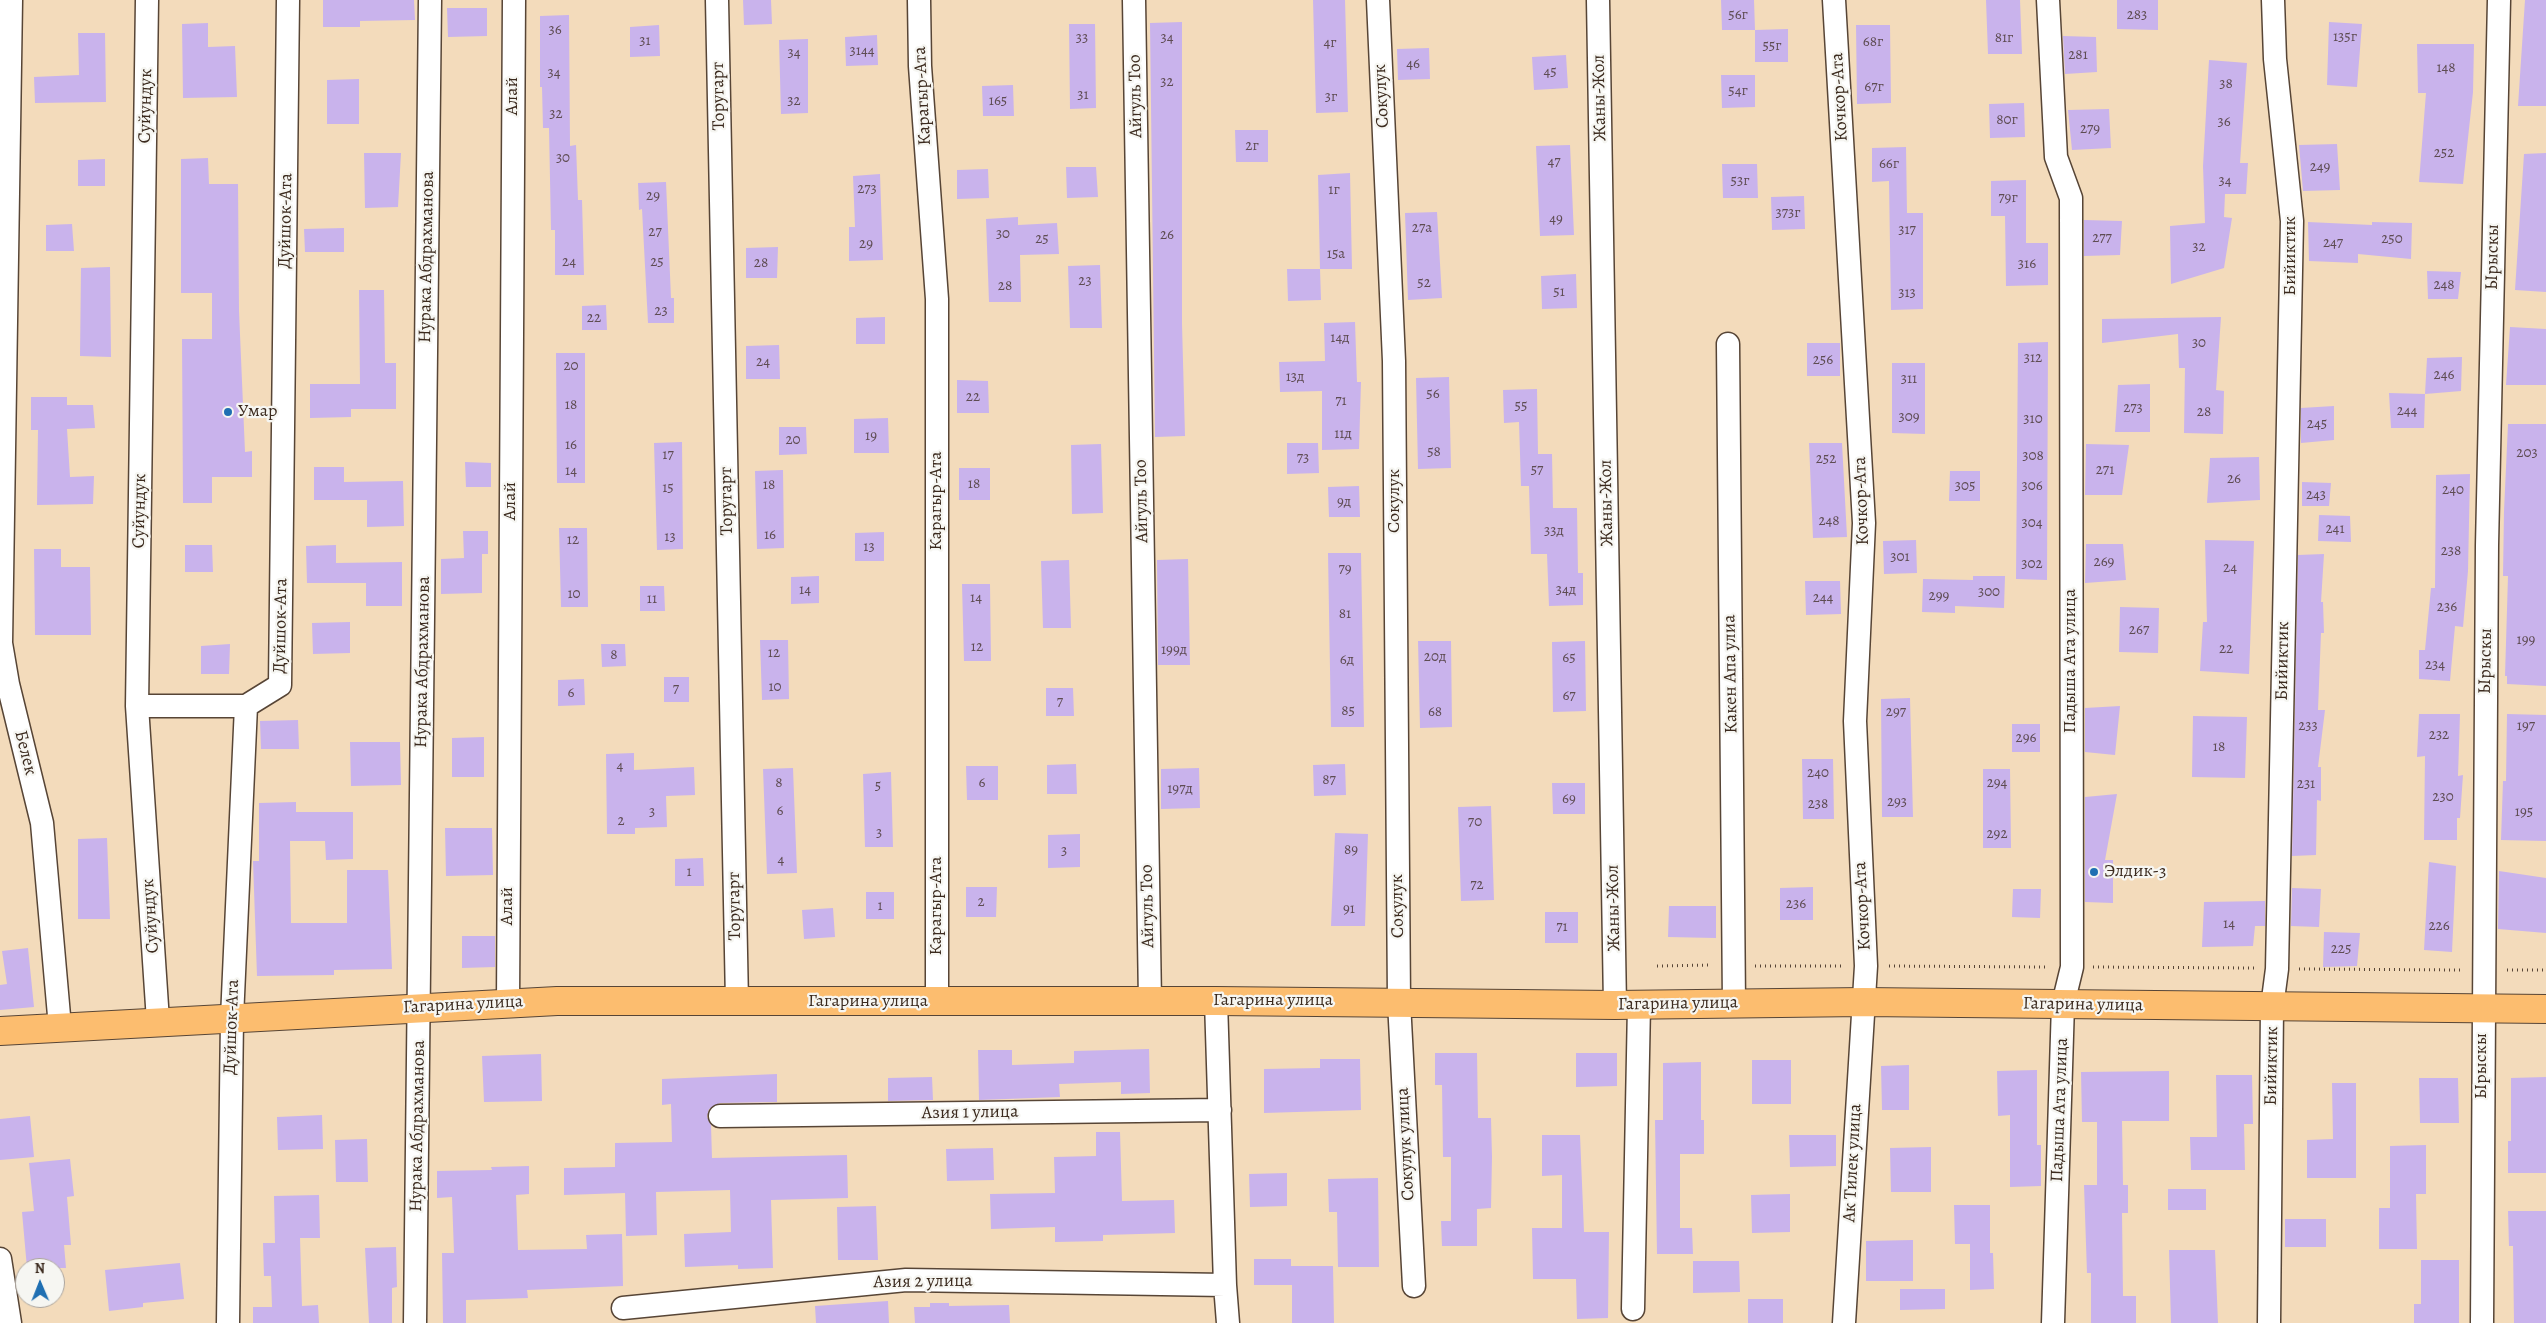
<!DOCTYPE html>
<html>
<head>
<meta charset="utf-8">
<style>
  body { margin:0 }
  #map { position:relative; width:2546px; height:1323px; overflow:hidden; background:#f3dbbb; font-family:Alegreya,serif }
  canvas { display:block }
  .north { position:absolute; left:15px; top:1258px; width:50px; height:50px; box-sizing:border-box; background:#f6f6f2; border:1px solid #aba49d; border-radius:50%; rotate:359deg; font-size:14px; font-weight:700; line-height:20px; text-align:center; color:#3b2a1e }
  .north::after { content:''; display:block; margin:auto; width:18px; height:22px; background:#1f6fb2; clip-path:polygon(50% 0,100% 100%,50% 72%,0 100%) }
</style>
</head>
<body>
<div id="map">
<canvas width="2546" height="1323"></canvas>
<div class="north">N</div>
</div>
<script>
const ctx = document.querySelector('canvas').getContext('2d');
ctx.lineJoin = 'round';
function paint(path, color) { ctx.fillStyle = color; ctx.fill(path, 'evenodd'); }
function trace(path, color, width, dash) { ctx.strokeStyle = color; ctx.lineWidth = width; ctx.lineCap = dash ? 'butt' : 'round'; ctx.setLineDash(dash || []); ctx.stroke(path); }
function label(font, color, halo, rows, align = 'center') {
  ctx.font = font + ' Alegreya,serif'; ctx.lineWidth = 4.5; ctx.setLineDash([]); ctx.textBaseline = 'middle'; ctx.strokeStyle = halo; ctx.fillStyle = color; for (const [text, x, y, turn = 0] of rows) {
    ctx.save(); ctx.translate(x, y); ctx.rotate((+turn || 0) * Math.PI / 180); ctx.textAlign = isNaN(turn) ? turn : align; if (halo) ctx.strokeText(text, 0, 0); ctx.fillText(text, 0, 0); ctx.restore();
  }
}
paint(new Path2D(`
  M323,0H414L415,20L360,21V27H323Z
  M743,0H771L772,24L744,25Z
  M1313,0H1345L1348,112L1316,113Z
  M1721,0H1754L1755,30H1722Z
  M1986,0H2020L2022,54H1988Z
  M2117,0H2158V30L2117,29Z
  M2525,0H2546V106H2518Z
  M447,8H487V36L448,37Z
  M569,15L570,146L576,145L578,200H582L584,275H555V230H551L549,128H543L542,87H540V16Z
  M1182,22V324L1185,436L1155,437L1150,23Z
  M2329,22L2362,24L2357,87L2327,85Z
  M208,23V47L235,46L237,97L183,98L182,24Z
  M1069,24H1095L1096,108L1070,109Z
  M659,25L660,56L630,57V27Z
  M1856,25H1890L1891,103L1857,104Z
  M1788,29V62H1755V30Z
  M78,33H105L106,102L35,103L34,77L79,75Z
  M877,35L878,65L846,66L845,37Z
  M2063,36L2096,37L2097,72L2065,74Z
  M808,39V113L781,114L779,40Z
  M2417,44H2474L2473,92L2463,184L2419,182L2426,93H2418Z
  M1429,48L1430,79L1398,80L1397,49Z
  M1566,55L1568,88L1534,90L1532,57Z
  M2209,60L2247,63L2240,163H2248L2246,194H2225L2224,217L2232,218L2224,268L2171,284L2170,226L2205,223L2203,166Z
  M1721,75H1755V107L1722,108Z
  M359,79V124H327V80Z
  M1013,85L1014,116H983L982,86Z
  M2024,103L2025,137L1990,138L1989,104Z
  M2109,109L2111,148L2072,150L2068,110Z
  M1235,130H1268V162H1236Z
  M2337,144L2340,190L2303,191L2299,145Z
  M1570,145L1574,235L1540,236L1536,146Z
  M1906,147L1907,213H1923V309L1891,310L1889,181L1872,182V148Z
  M364,153H401L398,207L365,208Z
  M2546,153V292L2515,290L2524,154Z
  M208,158L209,184H238L239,311L245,452L252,451V477H212V503H183L182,339H212V293H181V159Z
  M105,159V186H78V160Z
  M1722,164H1757L1758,198H1723Z
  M1066,167H1096L1098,197L1067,198Z
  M988,169L989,198L957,199V170Z
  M1350,173L1352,269H1320L1321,300L1288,301L1287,269H1320L1318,175Z
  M880,174L883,260L849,261V227H855L853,176Z
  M2026,180V243H2048V285L2006,286L2005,216H1991V181Z
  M666,182L671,298H674V323H648L642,209L639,210L638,183Z
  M1804,196L1805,229L1772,230L1771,197Z
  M1437,212L1442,298L1408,300L1405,213Z
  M1018,217V225L1057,223L1059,254L1020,255L1021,302H989L986,219Z
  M2084,220L2122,221L2120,255L2084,256Z
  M2308,222L2372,225V222L2412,223L2411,259L2358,254V263L2309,261Z
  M72,224L74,251H46V225Z
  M344,228V252H305L304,229Z
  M778,247L777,278H746V248Z
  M1100,265L1102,328H1070L1068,266Z
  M110,267L111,357L80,356L81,268Z
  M2427,271L2461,272L2458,299H2428Z
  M1576,274L1577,308L1542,309L1541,276Z
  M359,290H384L385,363H396V409H351V417L310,418V384H360Z
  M606,305L607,330H582V306Z
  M885,317V344H856V318Z
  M2221,317L2216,390L2224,391L2223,434L2184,433L2185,368H2179L2178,334L2102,343V319Z
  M1355,322L1357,382H1361L1359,449L1322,450V391L1280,392L1279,362L1325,361L1324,323Z
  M2510,327L2546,329V385H2506Z
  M2048,342L2047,580L2016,579L2018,343Z
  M1807,343H1840V376H1807Z
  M779,345L780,379H746V346Z
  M556,353H585V483H557Z
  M2462,357L2461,391L2425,394L2427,358Z
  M1892,363H1925V434L1892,433Z
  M1449,377L1451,468L1418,469L1416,378Z
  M957,380L988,381L989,413H957Z
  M2150,384V432H2115L2118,385Z
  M1537,389L1538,454H1552L1553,508H1577L1578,573H1583V605L1549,606L1547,554H1531L1529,486H1521L1519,422L1504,423L1503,390Z
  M2389,393L2425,394L2424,428H2391Z
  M31,397H67V405H93L95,428L67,429L70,477L94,476L93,504L37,505L38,430H31Z
  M2334,406V440L2301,443V408Z
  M888,418L889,453H854V419Z
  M2508,424H2546V686L2507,684V676H2505L2508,576H2503L2504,511Z
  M779,427H806L807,454L779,455Z
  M682,442L683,549L657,550L654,443Z
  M1287,443H1318L1319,473L1287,474Z
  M1809,443H1842L1847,537L1813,538Z
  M1101,444L1103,513L1072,514L1071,445Z
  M2086,444L2129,445L2122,495H2085Z
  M2259,457L2260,500L2207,503L2210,458Z
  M465,462L491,463V487H466Z
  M314,467H344V482L403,481L404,526L367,527V500H314Z
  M959,468H990V500H959Z
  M783,470L784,548L757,549L755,471Z
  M1950,471H1980V501H1949Z
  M2470,474L2468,571L2463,627L2455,626L2450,681L2419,679V650H2425L2431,588H2435L2436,475Z
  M2302,482L2331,483L2329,506H2302Z
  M1359,486L1360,517H1329L1328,487Z
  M2319,515L2350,516L2351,542L2318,541Z
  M559,528H587L588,607H561Z
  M463,531H488V554H482V593L441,594V559L464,558Z
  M884,532V561H855V533Z
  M1916,540L1917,573L1884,574L1883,541Z
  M2205,540L2254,541L2249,674L2200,671L2203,622H2207Z
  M2086,544H2123L2126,580L2085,583Z
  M185,545H212L213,572H185Z
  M336,545V563L402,562V606H366V583H307L306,546Z
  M34,549H61V567H90L91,635H35Z
  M1328,553H1361L1364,727H1331Z
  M2324,554L2321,602H2323L2324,633H2321L2318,710H2325L2318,767H2321V801L2317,800L2316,855L2292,856L2298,555Z
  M1188,559L1190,665H1158L1157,560Z
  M1069,560L1071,628H1043L1041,561Z
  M819,576V603L791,604V577Z
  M1973,576H2005L2004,608L1955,606V613L1922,612L1923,579L1973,580Z
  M1805,581H1840L1841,614L1806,615Z
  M962,584H990L991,661H964Z
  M640,586H664L665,611H640Z
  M2120,607L2159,608L2158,653L2119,652Z
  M350,622V653L313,654L312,623Z
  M760,640H788L789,699L762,700Z
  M1418,641H1451L1452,727L1420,728Z
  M1585,641L1586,711L1553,712L1552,642Z
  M230,644L229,674H201V646Z
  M601,644H625L626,666L602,667Z
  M664,677H689V702H664Z
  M584,679L585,705L558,706V680Z
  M1046,688H1073L1074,716H1046Z
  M1910,698L1913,817H1882L1881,699Z
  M2120,706L2115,755L2085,752V708Z
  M2419,714H2460L2458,776L2463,775L2460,818H2457V840H2424L2425,756L2417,757Z
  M2507,714L2546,715V841L2501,840L2503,781H2506Z
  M2193,716L2247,717L2245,778L2192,777Z
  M298,720L299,749H261L260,721Z
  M2012,724H2040V752H2012Z
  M484,737V777H452V738Z
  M350,742H400L401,785L351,786Z
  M634,753V770L694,767L695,795L666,796L667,827L635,828V834H607L606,754Z
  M1802,759H1833L1834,819H1803Z
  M1076,764L1077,794H1047V765Z
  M1345,764L1346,795L1314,796L1313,765Z
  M966,766H998V800H967Z
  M793,768L797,873L767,874L763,769Z
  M1199,768L1200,808L1161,809V769Z
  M1983,769H2010L2011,848H1983Z
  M891,772L893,847H865L863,774Z
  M1552,783H1585V814H1553Z
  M2117,794L2105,860H2113V903L2085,902V797Z
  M296,802V812H353V859L326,860L325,841H290L291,923H347V870H388L392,969L334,970V975L257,976L253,861H259V803Z
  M1491,806L1494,900L1461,901L1458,807Z
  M445,828H492L493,875L446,876Z
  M1335,833L1368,834L1365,926H1331Z
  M1080,834V867L1048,868V835Z
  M107,838L110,919H78V839Z
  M703,858L704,886H675V859Z
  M2429,862L2456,866L2452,952L2424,950Z
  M2499,871L2546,878V933L2498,929Z
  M966,887H997L996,917H966Z
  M1813,887V920H1780V888Z
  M2292,888L2321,889L2319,927L2291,926Z
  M2013,889H2041L2040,918L2012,917Z
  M866,892H894V919H866Z
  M2265,901V926H2255L2253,946L2202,947L2204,902Z
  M1669,906H1716V938L1668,937Z
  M833,908L835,937L804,939L802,910Z
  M1545,912H1578V943H1545Z
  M2324,932L2360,933L2357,966L2323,967Z
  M462,936H495V967L462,968Z
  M28,948L34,1007L0,1010V985L7,984L2,951Z
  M1149,1049L1150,1093L1121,1094V1082L1059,1084L1060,1097L979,1100L978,1050H1012V1065L1074,1063V1051Z
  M1435,1053H1477L1478,1118H1491L1492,1157L1491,1208L1477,1209V1246H1442L1441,1221H1451V1157H1443L1442,1085H1435Z
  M1576,1053H1617V1086L1576,1087Z
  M541,1054L542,1101L484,1102L482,1056Z
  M1320,1059H1360L1361,1110L1264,1113V1069L1320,1068Z
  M1752,1060H1791V1104H1752Z
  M1701,1062V1120H1704V1154H1680V1228H1692L1693,1254H1657L1655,1120H1663V1063Z
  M1909,1065V1110H1882L1881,1066Z
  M2037,1070V1145H2041V1186L2010,1187V1115L1998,1116L1997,1071Z
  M2169,1071V1121H2122L2123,1185H2128V1213H2122L2123,1296H2136V1323H2091V1273H2087L2084,1185H2097V1122H2082L2081,1072Z
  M777,1074V1102L720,1103L709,1109L707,1117L711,1125L712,1158L847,1155L848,1198L771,1200L773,1268L738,1269V1265L685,1267L684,1234L731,1232L730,1190L656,1192L657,1235L626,1236L625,1193L564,1195V1168L615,1167V1143L672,1142L671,1104L662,1105V1079Z
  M2216,1075H2252L2253,1124H2244L2245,1170H2191L2190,1137H2217Z
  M932,1077L933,1100L888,1101V1078Z
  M2546,1077V1173H2508V1141H2511V1078Z
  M2419,1078H2458L2459,1123H2420Z
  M2332,1083H2356V1178H2307V1140L2333,1139Z
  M322,1115L323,1149L278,1150L277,1117Z
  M30,1116L34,1157L0,1160V1119Z
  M1096,1132H1120L1122,1201L1174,1200L1175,1233L1103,1235V1241L1055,1242V1227L991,1229L990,1194L1055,1193L1054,1157L1096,1156Z
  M1542,1135H1580L1584,1232H1609L1608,1318L1577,1319L1576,1279H1533L1532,1228H1562V1175L1542,1176Z
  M1789,1135H1836V1166L1790,1167Z
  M367,1139L368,1182H336L335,1140Z
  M2426,1145V1194H2416L2417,1249H2379V1208H2390V1146Z
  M1931,1147V1192H1891L1890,1148Z
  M993,1148L994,1180L947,1181L946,1149Z
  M70,1159L74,1196L67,1197L71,1245H64L66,1268H27L22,1212L34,1211L29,1163Z
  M529,1166V1194L516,1195L518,1250L587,1249L586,1235L622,1234L623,1286L527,1290L528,1298L466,1300V1323H443L442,1253H454L452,1197L437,1198V1171L492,1170L491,1167Z
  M1287,1173V1206L1250,1207L1249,1174Z
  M1378,1178L1379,1267H1338L1337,1212H1329L1328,1179Z
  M2168,1189H2206V1210H2168Z
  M1790,1194V1232L1752,1233L1751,1195Z
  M319,1195L320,1238H300L302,1306L318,1305L319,1323H253V1307H272L271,1276H264L263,1243H275L274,1196Z
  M1954,1205H1990V1253H1993L1994,1289L1970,1290V1244H1955Z
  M876,1206L878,1260H838L837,1207Z
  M2508,1211H2546V1323H2514L2513,1246H2509Z
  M2285,1219H2326V1247H2285Z
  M1913,1240V1281H1866V1241Z
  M396,1247L397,1287L392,1288V1323H369L365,1248Z
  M2169,1250H2215L2218,1323H2171Z
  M1254,1259H1291V1266H1333L1334,1323H1292V1285H1254Z
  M2421,1260H2459V1323H2414V1304H2421Z
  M1693,1261H1739L1740,1292L1693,1293Z
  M180,1263L184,1299L143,1303V1307L109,1311L105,1270Z
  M1900,1289H1945V1309L1900,1310Z
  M1748,1299H1783V1323H1748Z
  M888,1301L889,1323H816L815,1306Z
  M930,1303H949V1306L1009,1305L1010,1323H915L914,1307H930Z`), '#c9b3ec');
const minor = new Path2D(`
  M11,0L1,643L8,684L42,823L60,1027
  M147,0L137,706L158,1021
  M717,0L737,1002
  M919,0L920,66L937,299V1002
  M1134,0L1150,1001
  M1378,0L1394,361L1399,1002L1414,1286
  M1598,0L1615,1005
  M1834,0L1864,523L1855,721L1866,966L1844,1323
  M2048,0L2056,157L2071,198L2072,967L2063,1004L2053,1323
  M1728,344L1734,1004
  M137,706H246
  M1216,1001L1225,1285L1228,1323
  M508,1002L514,0
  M720,1116L1220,1110
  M0,1259L10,1323
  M623,1308L906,1280L1225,1285
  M1633,1309L1639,1005
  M228,1323L232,1018L246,706L280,685L288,0
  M415,1323L430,0
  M2269,1323L2272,1007L2277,969L2292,221L2275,59L2273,0
  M2482,1323L2487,545L2499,0`);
const major = new Path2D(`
  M0,1031L557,1001H1216L1615,1005L1863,1002L2546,1009`);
trace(minor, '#574536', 25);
trace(major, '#574536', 30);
trace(new Path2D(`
  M1657,966L1712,965
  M1755,966H1844
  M1889,966L2049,967
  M2093,967L2254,968
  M2299,969L2461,970
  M2507,970H2546`), '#574536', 3, [1, 4]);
trace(minor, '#fff', 22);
trace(major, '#fcbd6f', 28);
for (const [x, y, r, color] of [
  [228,412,5,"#1f6fb2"],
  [2094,872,5,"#1f6fb2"]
]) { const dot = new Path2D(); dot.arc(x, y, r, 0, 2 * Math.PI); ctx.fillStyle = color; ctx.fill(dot); trace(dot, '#f6f6f2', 2); }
label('15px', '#5e4c52', null, [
  ["56г",1738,15],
  ["283",2137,15],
  ["36",555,30],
  ["135г",2345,37],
  ["33",1082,38],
  ["34",1167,38],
  ["81г",2004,38],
  ["31",645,41],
  ["68г",1873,42],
  ["4г",1330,43],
  ["55г",1772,46],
  ["3144",862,51],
  ["34",794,53],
  ["281",2078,55],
  ["46",1413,64],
  ["148",2446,68],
  ["45",1550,72],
  ["34",554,73],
  ["32",1167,82],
  ["38",2226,84],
  ["67г",1874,87],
  ["54г",1738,91],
  ["31",1083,95],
  ["3г",1331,97],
  ["32",794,101],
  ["165",998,101],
  ["32",556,114],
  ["80г",2007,120],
  ["36",2224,122],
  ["279",2090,129],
  ["2г",1252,146],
  ["252",2444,153],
  ["30",563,158],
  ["47",1554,162],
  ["66г",1889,164],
  ["249",2320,167],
  ["53г",1740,181],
  ["34",2225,181],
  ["273",867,189],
  ["1г",1334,190],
  ["29",653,196],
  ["79г",2008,198],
  ["373г",1788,213],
  ["49",1556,219],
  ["27а",1422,228],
  ["317",1907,230],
  ["27",655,232],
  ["30",1003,234],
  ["26",1167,235],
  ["277",2102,238],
  ["25",1042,239],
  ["250",2392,239],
  ["247",2333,243],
  ["29",866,244],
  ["32",2199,247],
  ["15а",1336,254],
  ["24",569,262],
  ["25",657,262],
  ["28",761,263],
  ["316",2027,264],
  ["23",1085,281],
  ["52",1424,283],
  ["248",2444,285],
  ["28",1005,286],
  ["51",1559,292],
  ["313",1907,293],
  ["23",661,311],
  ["22",594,318],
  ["14д",1340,338],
  ["30",2199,343],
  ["312",2033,358],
  ["256",1823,360],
  ["24",763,362],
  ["20",571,366],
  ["246",2444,375],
  ["13д",1295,377],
  ["311",1909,379],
  ["56",1433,394],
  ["22",973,397],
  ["71",1341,401],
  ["18",571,405],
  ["55",1521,406],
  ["273",2133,408],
  ["244",2407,411],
  ["28",2204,412],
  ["309",1909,417],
  ["310",2033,419],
  ["245",2317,424],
  ["11д",1343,434],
  ["19",871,436],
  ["20",793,440],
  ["16",571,445],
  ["58",1434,452],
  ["203",2527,453],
  ["17",668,455],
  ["308",2033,456],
  ["73",1303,458],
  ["252",1826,459],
  ["57",1537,470],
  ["271",2105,470],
  ["14",571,471],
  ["26",2234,479],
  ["18",974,484],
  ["18",769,485],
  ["305",1965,486],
  ["306",2032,486],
  ["15",668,488],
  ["240",2453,490],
  ["243",2316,495],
  ["9д",1344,502],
  ["248",1829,521],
  ["304",2032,523],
  ["241",2335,529],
  ["33д",1554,531],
  ["16",770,535],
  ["13",670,537],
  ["12",573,540],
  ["13",869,547],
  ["238",2451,551],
  ["301",1900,557],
  ["269",2104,562],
  ["302",2032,564],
  ["24",2230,568],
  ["79",1345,569],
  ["14",805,590],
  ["34д",1566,590],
  ["300",1989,592],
  ["10",574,594],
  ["299",1939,596],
  ["14",976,598],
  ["244",1823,598],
  ["11",652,599],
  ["236",2447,607],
  ["81",1345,614],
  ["267",2139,630],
  ["199",2526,640],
  ["12",977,647],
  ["22",2226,649],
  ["199д",1174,650],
  ["12",774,653],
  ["8",614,655],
  ["20д",1435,657],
  ["65",1569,658],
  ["6д",1347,660],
  ["234",2435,665],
  ["10",775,687],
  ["7",676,689],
  ["6",571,693],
  ["67",1569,696],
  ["7",1060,702],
  ["85",1348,711],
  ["68",1435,712],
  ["297",1896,712],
  ["233",2308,726],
  ["197",2526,726],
  ["232",2439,735],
  ["296",2026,738],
  ["18",2219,747],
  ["4",620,766],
  ["240",1818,773],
  ["87",1329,780],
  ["8",779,783],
  ["6",982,783],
  ["294",1997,783],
  ["231",2306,784],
  ["5",878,786],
  ["197д",1180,789],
  ["230",2443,797],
  ["69",1569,799],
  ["293",1897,802],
  ["238",1818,804],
  ["6",780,811],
  ["3",652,812],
  ["195",2524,812],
  ["2",621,821],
  ["70",1475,822],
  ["3",879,833],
  ["292",1997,834],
  ["89",1351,850],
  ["3",1064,851],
  ["4",781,860],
  ["1",689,872],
  ["72",1477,885],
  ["2",981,902],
  ["236",1796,904],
  ["1",880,906],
  ["91",1349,909],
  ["14",2229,924],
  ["226",2439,926],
  ["71",1562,927],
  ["225",2341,949]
]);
label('18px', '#3b2a1e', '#f6f6f2', [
  ["Алай",513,96,-90],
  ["Торугарт",719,96,-91],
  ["Карагыр-Ата",923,96,-93],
  ["Айгуль Тоо",1136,96,-91],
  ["Сокулук",1382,96,-93],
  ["Кочкор-Ата",1840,97,-93],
  ["Жаны-Жол",1600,98,-91],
  ["Суйундук",146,106,-89],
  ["Дуйшок-Ата",286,221,-89],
  ["Бийиктик",2291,256,-90],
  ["Нурака Абдрахманова",427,257,-89],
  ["Ырыскы",2493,257,-89],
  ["Алай",511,501,-90],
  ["Торугарт",727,501,-91],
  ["Карагыр-Ата",937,501,-90],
  ["Айгуль Тоо",1142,501,-91],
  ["Сокулук",1395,501,-90],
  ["Кочкор-Ата",1862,501,-92],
  ["Жаны-Жол",1607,503,-91],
  ["Суйундук",140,511,-89],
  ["Дуйшок-Ата",281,626,-89],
  ["Падыша Ата улица",2071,661,-90],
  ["Бийиктик",2283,661,-89],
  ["Ырыскы",2486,661,-89],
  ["Нурака Абдрахманова",423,662,-89],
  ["Какен Апа улиа",1731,674,-91],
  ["Белек",25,753,76],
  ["Алай",508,906,-90],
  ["Торугарт",735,906,-91],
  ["Карагыр-Ата",937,906,-90],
  ["Айгуль Тоо",1148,906,-91],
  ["Сокулук",1398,906,-91],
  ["Кочкор-Ата",1863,906,-93],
  ["Жаны-Жол",1614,908,-91],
  ["Суйундук",151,916,-94],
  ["Гагарина улица",1273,1001],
  ["Гагарина улица",868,1002],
  ["Гагарина улица",1678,1004,-1],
  ["Гагарина улица",463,1005,-3],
  ["Гагарина улица",2083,1005,1],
  ["Дуйшок-Ата",232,1027,-88],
  ["Бийиктик",2272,1066,-89],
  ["Ырыскы",2482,1066,-90],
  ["Падыша Ата улица",2060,1110,-88],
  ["Азия 1 улица",970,1113,-1],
  ["Нурака Абдрахманова",418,1126,-89],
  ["Сокулук улица",1406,1144,-93],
  ["Ак Тилек улица",1853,1163,-87],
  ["Азия 2 улица",923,1282,-1]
]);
label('18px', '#3b2a1e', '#f6f6f2', [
  ["Умар",238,412],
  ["Элдик-3",2104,872]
], 'left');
</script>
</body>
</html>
